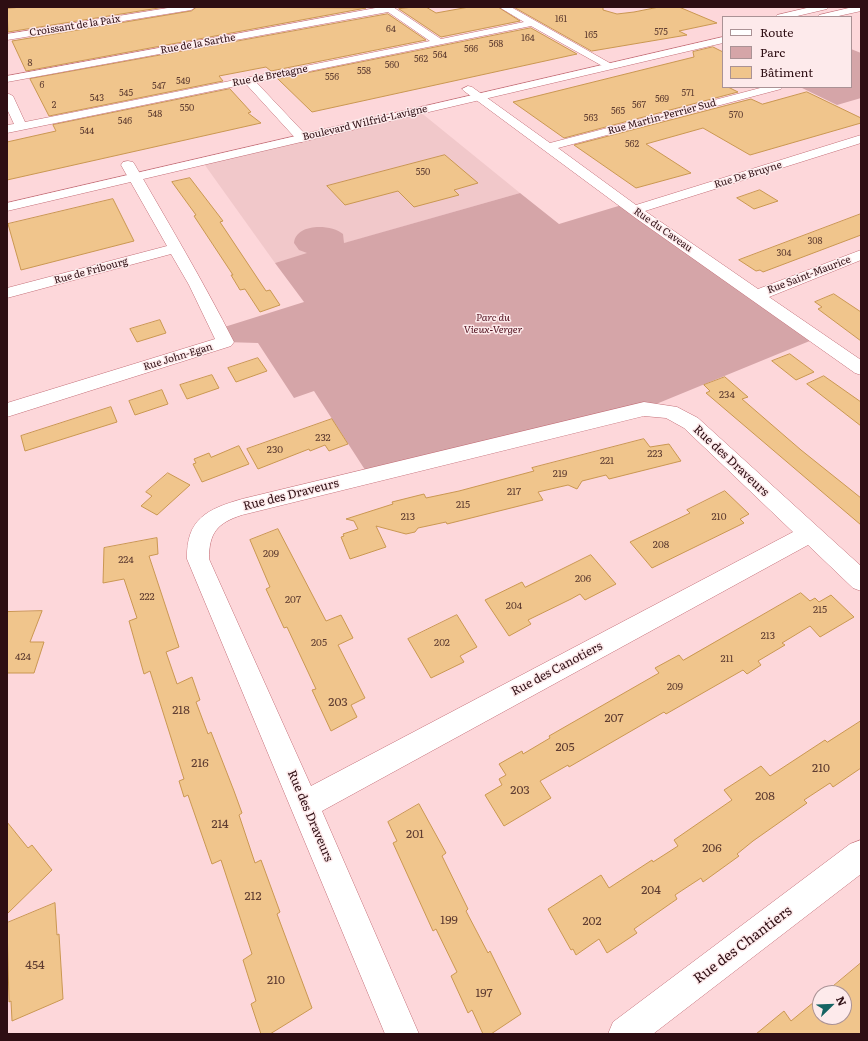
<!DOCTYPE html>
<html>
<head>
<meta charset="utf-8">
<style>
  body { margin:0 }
  #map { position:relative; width:868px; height:1041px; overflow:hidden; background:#fdd7da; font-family:Literata,serif }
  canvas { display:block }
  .frame { position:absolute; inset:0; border:8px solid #2e0e13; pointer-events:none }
  .legend { position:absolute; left:722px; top:16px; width:130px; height:72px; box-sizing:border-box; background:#fdeaeb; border:1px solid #aa9295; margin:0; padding:5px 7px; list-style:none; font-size:12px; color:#2e0e13 }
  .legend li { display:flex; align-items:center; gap:8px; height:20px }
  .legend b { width:20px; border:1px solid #aa9295 }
  .north { position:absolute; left:812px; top:985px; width:40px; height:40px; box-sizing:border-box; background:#fdeaeb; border:1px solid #aa9295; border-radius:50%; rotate:67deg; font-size:11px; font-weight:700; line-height:16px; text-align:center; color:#2e0e13 }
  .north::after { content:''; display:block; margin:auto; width:14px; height:18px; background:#156463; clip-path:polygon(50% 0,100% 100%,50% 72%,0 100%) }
</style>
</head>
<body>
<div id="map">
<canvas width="868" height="1041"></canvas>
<div class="frame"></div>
<ul class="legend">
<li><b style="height:5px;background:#fff"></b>Route</li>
<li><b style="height:11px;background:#d5a5a8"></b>Parc</li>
<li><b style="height:11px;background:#f0c58c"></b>Bâtiment</li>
</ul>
<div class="north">N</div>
</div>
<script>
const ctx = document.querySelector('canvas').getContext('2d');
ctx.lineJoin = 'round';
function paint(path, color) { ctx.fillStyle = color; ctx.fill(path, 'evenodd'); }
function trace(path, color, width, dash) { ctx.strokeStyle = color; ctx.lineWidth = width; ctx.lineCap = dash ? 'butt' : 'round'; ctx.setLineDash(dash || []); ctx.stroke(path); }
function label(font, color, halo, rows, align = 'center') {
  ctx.font = font + ' Literata,serif'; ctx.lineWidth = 3; ctx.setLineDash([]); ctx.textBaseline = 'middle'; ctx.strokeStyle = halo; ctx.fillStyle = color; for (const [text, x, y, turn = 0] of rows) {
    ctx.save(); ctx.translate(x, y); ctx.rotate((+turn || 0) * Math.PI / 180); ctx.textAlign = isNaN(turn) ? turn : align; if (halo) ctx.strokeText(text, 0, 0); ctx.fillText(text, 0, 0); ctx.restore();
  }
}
paint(new Path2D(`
  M419,111L520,193L275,263L202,161Z`), '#f1c8ca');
paint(new Path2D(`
  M851,49L861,53V98L837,105L800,87H851Z
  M520,193L559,224L625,204L817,338L644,409L369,476L314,391L294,398L258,343L225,342L218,329L304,302L275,263L307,253L299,250L294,243C296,223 331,224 343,234L344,243Z`), '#d5a5a8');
const building = new Path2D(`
  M21,7H165L8,32L7,9Z
  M197,7L366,8L26,71L12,41L191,11Z
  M413,7H426L436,13L469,7H498L520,21L441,37L399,9Z
  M514,7H603V10L617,14L634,12L659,7H679L717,23L679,31L687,35L592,51Z
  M388,14L426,40L271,71L266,67L219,76L223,81L49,116L30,79Z
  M531,28L577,54L312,112L278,79Z
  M713,47L723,52V87H728L738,92L564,138L513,102L694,57L693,52Z
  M230,89L251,112L248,113L261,123L7,180V142L56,131L53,125Z
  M807,92L861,118V123L750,155L703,128L646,144L691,173L636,188L574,145L751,99L762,104Z
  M445,155L478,183L454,190L459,195L414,207L398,191L345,205L327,186Z
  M190,178L223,221L220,222L266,291L270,290L280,305L260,312L245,289L240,290L231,275H233L194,216L196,215L172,182Z
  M760,190L778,201L754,209L737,198Z
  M113,199L134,241L21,270L8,224Z
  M861,214V235L763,272L760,270L756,271L739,260Z
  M834,294L861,312V341L818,309L822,307L815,302Z
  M160,320L166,333L137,342L130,329Z
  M790,354L814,372L796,380L772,361Z
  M258,358L267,371L236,382L228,368Z
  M212,375L219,388L187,399L180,385Z
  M824,376L861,402V426L807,384Z
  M725,377L748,397L742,399L801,450L861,498V525L706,393L710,391L704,385Z
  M162,390L168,404L135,415L129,401Z
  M111,407L117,422L25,451L21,436Z
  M332,419L348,444L329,451L325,445L310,451L309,449L258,469L247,449Z
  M644,439L650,447L669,444L681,461L609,479L606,475L582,481L577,489L568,485L538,492L543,500L447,524L446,522L418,528L415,532L406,534L376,526L386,547L350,559L341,537L344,536L343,534L358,529L354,521L346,519L393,504L392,502L424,494L426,498L459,491L534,471L532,468Z
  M239,446L249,464L202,482L193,464L196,463L194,459L209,453L211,457Z
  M168,473L190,485L157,515L141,506L152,496L146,492Z
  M725,491L749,514L740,519L744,523L652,568L630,542L690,513L687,510Z
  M278,529L326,621L341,615L353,638L338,645L365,698L351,705L357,717L331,731L312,690L316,689L287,627L284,628L266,589L270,587L250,540Z
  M157,538L158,554L149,556L179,647L166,652L177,684L192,677L200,700L196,702L208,734L211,732L234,791L242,813L239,815L255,863L261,860L280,912L277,914L312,1008L270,1034H261L251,1004L256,1001L243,960L252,954L221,860L212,864L188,795L184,797L179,781L184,779L150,671L144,674L129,621L137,618L124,579L103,583L104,548Z
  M591,555L616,584L585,600L580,594L571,599L528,620L531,624L509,636L485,600L522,582L525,587Z
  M801,593L810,601L815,598L819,602L831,595L854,617L820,637L810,626L782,643L785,645L758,661L761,665L747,674L743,670L666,714L664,712L569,767L568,765L540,781L551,798L504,826L485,795L502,785L499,779L506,775L499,764L522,751L523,754L550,738L549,736L659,673L655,668L679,655L683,660Z
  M42,611L30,642H44L34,673H7V612Z
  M457,615L477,647L460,656L464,662L431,678L408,639Z
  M861,721V768L833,787L830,783L804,800L807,803L753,841L737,854L739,856L703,882L701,878L675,895L677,899L634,929L637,933L607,953L599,939L576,955L573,949L571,950L548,909L601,875L609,888L652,860L653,862L678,846L674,840L732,800L724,790L761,766L770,776L825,740L827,742Z
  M419,804L446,853L442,856L468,909L466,911L488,953L490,951L521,1014L491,1034H483L472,1010L468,1013L451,976L457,972L436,929L433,931L393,843L397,841L388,822Z
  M7,822L28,848L32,845L52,870L7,914Z
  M55,903L57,935L59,934L63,999L12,1021L11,1001L9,1002L7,923Z
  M861,963V1034H756L784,1011L791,1021L820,997V1017H844V993H825Z`);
paint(building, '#f0c58c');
trace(building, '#ca9751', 1);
const street = new Path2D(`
  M174,7H196L191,10L7,40V34Z
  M381,7H393L441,39L524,22L499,7H511L615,66L610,69L606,68L531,26L256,82L306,135L308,138L302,142L298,141L246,84L7,133V125L14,124L7,109V93L13,96L25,122L430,41L388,12L7,82V76Z
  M468,86L472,87L550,143L764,87H783L781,89L558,148L636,205L861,135V143L645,211L758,289L861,250V260L769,297L861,360V375L855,373L637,219L464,91L462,89Z
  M128,161L133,162L135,165C169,224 203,281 234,342L231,346L7,417V403L215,339L189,285L171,254L7,298V288L167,246L121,165L123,162Z
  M644,402L677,407L698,418L861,566V591L853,588L808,545L322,811L419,1034H385L187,559C186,519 207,509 242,499ZM644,416L666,418L684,428L793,532L311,786L209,559C209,533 217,523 242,515Z
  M861,840V874L653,1034H608L613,1022L850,844Z`);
const secondary = new Path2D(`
  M811,7H829L827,9L793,17H775L777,15Z
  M853,7H861V11L834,17H817L819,15Z
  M723,37V43L7,211V203Z`);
trace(street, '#c36f78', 1);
trace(secondary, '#c36f78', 1);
paint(street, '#fff');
paint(secondary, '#fff');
label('9px', '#5e3c31', null, [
  ["161",561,19],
  ["64",391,29],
  ["575",661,32],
  ["165",591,35],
  ["164",528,38],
  ["568",496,44],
  ["566",471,49],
  ["564",440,55],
  ["562",421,59],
  ["8",30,63],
  ["560",392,65],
  ["558",364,71],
  ["556",332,77],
  ["549",183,81],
  ["6",42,85],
  ["547",159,86],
  ["545",126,93],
  ["571",688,93],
  ["543",97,98],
  ["569",662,99],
  ["2",54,105],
  ["567",639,105],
  ["550",187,108],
  ["565",618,111],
  ["548",155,114],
  ["570",736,115],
  ["563",591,118],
  ["546",125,121],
  ["544",87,131],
  ["562",632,144],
  ["550",423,172],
  ["308",815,241],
  ["304",784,253]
]);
label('10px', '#2e0e13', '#fdeaeb', [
  ["Croissant de la Paix",75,26,-9],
  ["Rue de la Sarthe",198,44,-10],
  ["Rue de Bretagne",270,76,-11],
  ["Rue Martin-Perrier Sud",662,117,-15],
  ["Boulevard Wilfrid-Lavigne",365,123,-13],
  ["Rue De Bruyne",748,175,-17],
  ["Rue du Caveau",663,230,35],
  ["Rue de Fribourg",91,271,-15],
  ["Rue Saint-Maurice",809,275,-21],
  ["Rue John-Egan",178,357,-17]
]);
label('italic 10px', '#4f0e1c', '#fdeaeb', [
  ["Parc du",493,318],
  ["Vieux-Verger",493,330]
]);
label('10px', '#5e3c31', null, [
  ["234",727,395],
  ["232",323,438],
  ["230",275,450],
  ["223",655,454],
  ["221",607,461],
  ["219",560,474],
  ["217",514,492],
  ["215",463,505],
  ["213",408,517],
  ["210",719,517],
  ["208",661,545],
  ["209",271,554],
  ["224",126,560],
  ["206",583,579],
  ["222",147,597],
  ["207",293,600],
  ["204",514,606],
  ["215",820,610],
  ["213",768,636],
  ["205",319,643],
  ["202",442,643],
  ["424",23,657],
  ["211",727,659],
  ["209",675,687]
]);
label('12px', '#2e0e13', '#fdeaeb', [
  ["Rue des Draveurs",731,461,43],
  ["Rue des Draveurs",291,495,-14],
  ["Rue des Canotiers",557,669,-28],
  ["Rue des Draveurs",310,816,67]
]);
label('12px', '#5e3c31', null, [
  ["203",338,702],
  ["218",181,710],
  ["207",614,718],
  ["205",565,747],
  ["216",200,763],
  ["210",821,768],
  ["203",520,790],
  ["208",765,796],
  ["214",220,824],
  ["201",415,834],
  ["206",712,848],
  ["204",651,890],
  ["212",253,896],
  ["199",449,920],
  ["202",592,921],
  ["454",35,965],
  ["210",276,980],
  ["197",484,993]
]);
label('14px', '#2e0e13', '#fdeaeb', [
  ["Rue des Chantiers",743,945,-37]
]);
</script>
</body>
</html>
